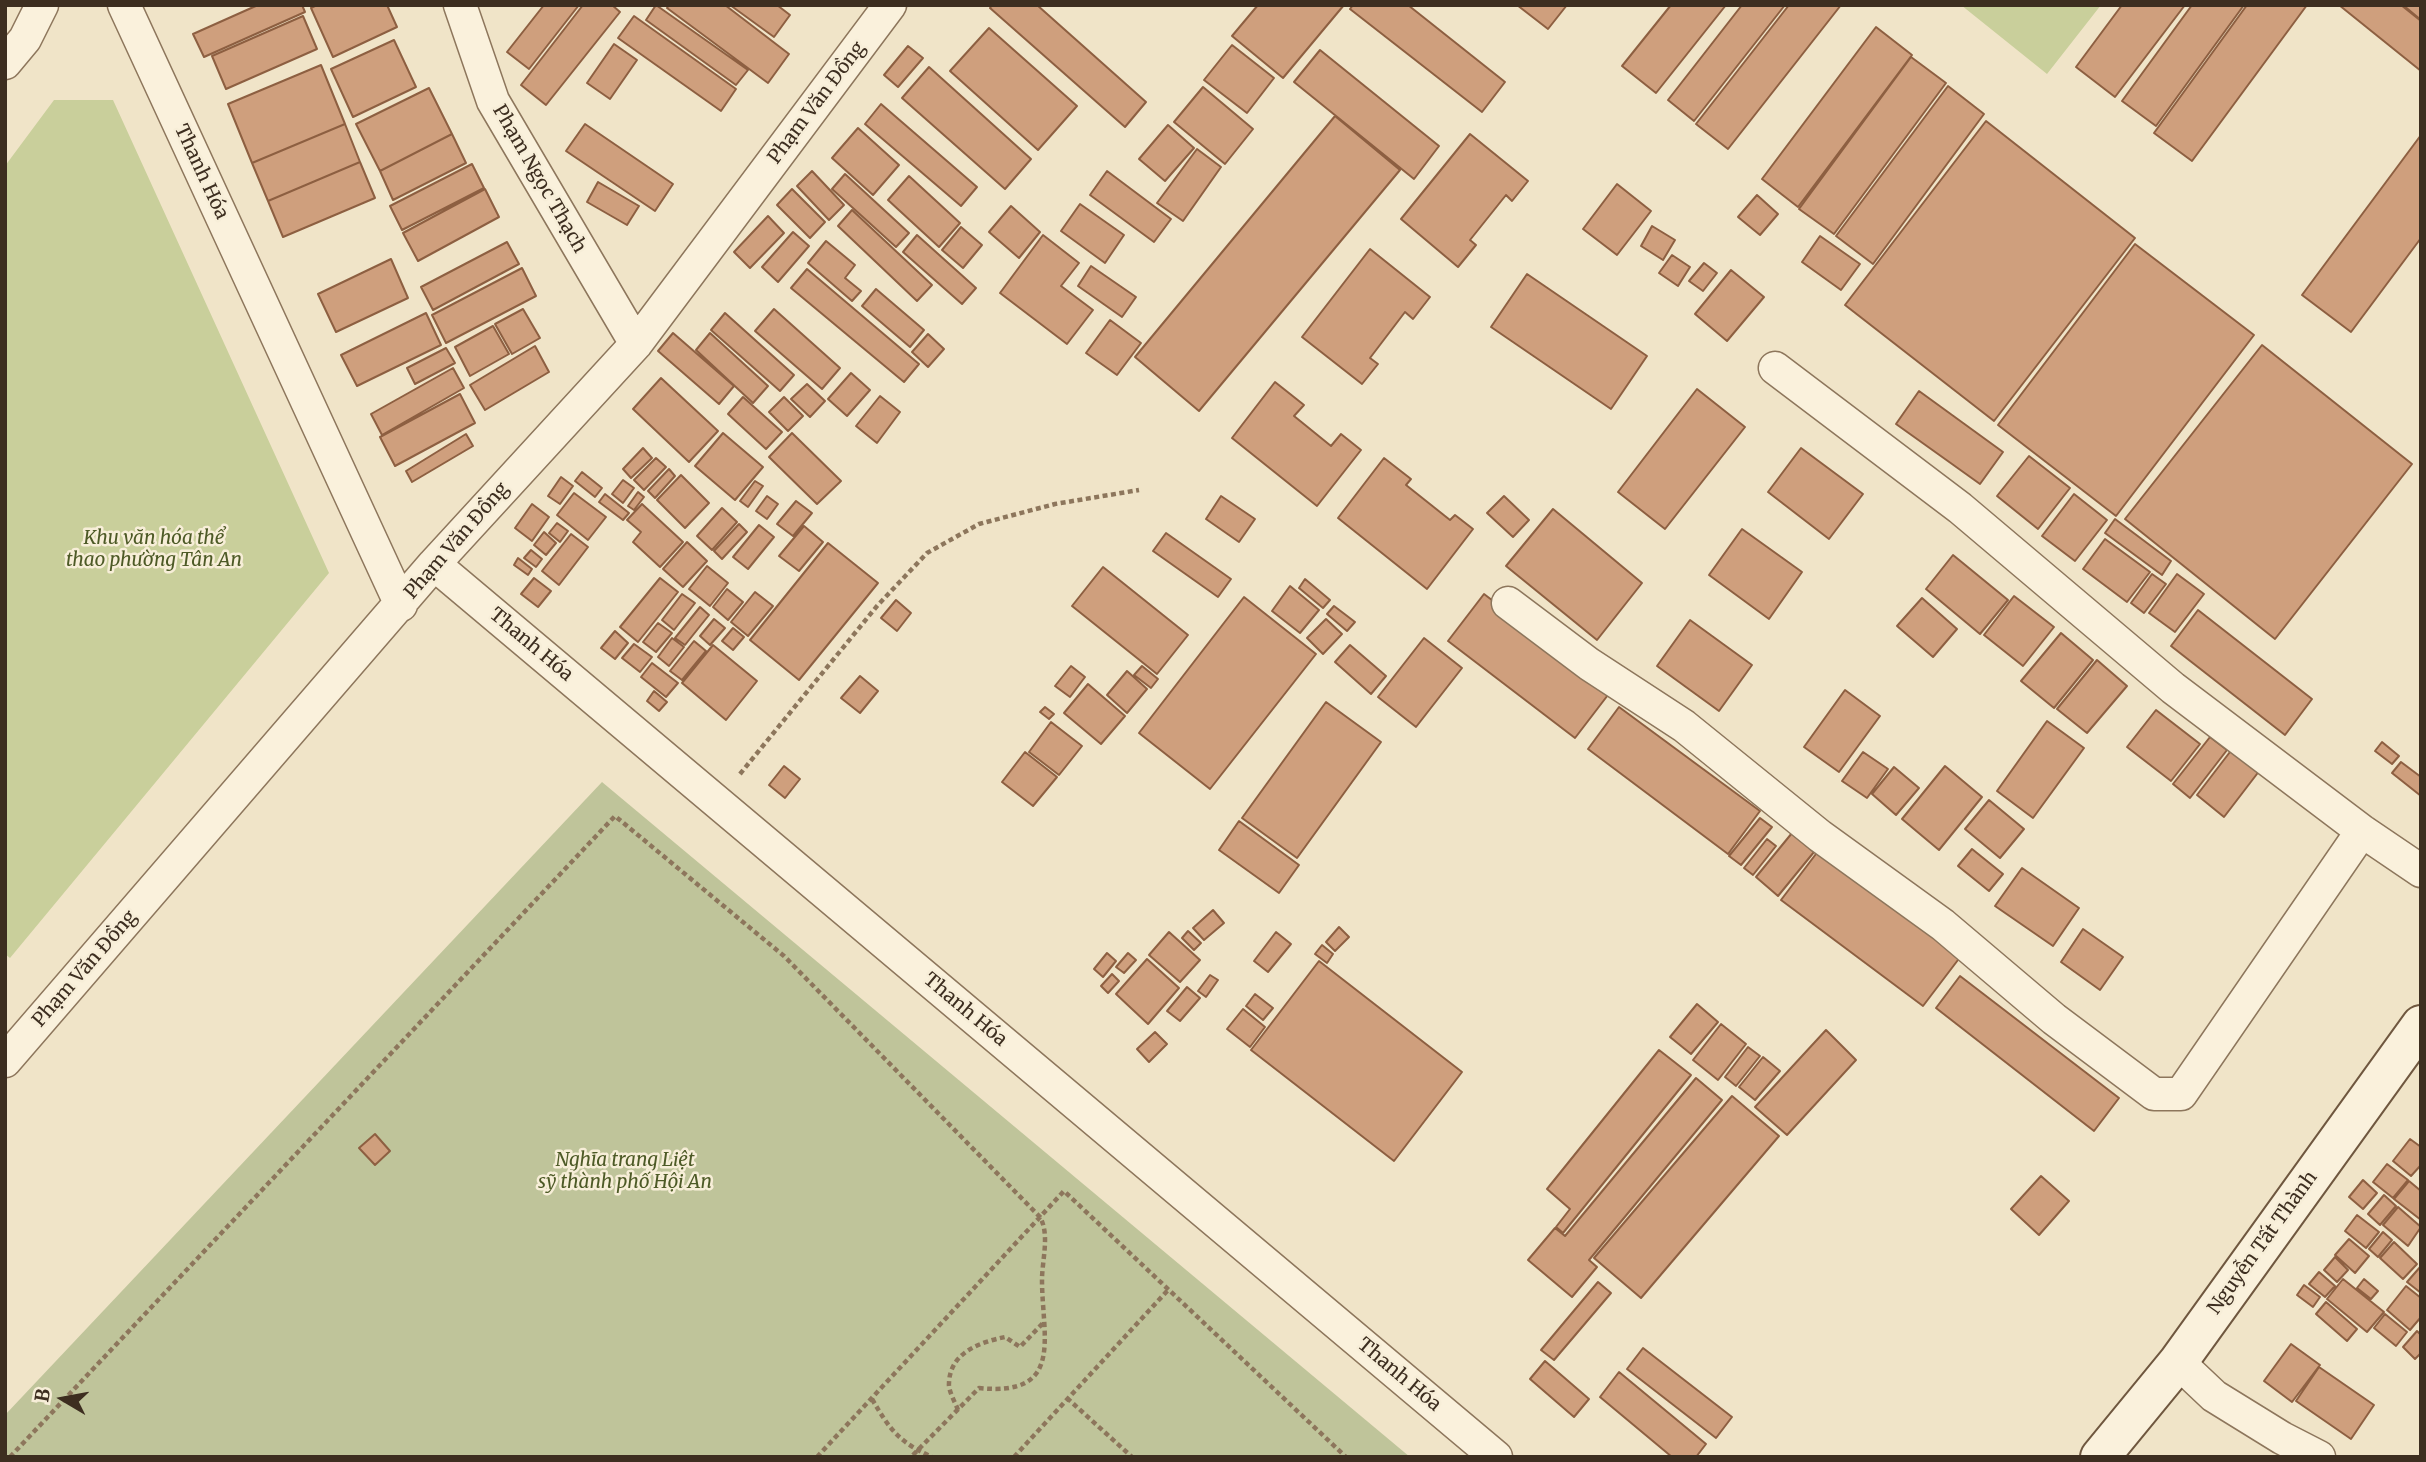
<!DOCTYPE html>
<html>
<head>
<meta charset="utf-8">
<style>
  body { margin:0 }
  #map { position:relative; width:2426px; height:1462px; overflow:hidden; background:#f0e4c8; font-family:Merriweather,serif }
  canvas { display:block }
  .frame { position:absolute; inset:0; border:7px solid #3d2e20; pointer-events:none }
  .north { position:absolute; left:28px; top:1364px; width:70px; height:70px; -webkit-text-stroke:5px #f7eed8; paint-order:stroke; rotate:280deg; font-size:19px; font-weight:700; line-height:28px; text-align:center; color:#3d2e20 }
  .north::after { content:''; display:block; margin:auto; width:24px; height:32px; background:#3d2e20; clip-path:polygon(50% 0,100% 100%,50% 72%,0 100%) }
</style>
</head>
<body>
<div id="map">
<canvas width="2426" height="1462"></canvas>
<div class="frame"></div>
<div class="north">B</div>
</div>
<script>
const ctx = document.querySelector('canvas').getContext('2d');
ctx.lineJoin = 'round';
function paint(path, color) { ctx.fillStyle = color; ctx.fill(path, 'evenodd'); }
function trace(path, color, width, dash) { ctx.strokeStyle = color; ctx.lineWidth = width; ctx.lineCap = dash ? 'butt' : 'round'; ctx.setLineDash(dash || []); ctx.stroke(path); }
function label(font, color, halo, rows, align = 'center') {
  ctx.font = font + ' Merriweather,serif'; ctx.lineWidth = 5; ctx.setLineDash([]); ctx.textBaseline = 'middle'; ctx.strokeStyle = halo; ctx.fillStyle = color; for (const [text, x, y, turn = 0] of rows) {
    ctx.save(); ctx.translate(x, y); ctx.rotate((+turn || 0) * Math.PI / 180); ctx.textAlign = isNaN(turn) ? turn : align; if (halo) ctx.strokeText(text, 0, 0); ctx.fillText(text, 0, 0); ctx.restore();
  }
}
paint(new Path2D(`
  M1961,5H2101L2047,74Z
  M54,100H113L329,573L10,958L5,954V166Z`), '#c9cf9b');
paint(new Path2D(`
  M602,782L1410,1457H5V1415Z`), '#bfc49a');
const building = new Path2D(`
  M258,5H302L305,12L204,57L193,34Z
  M317,5H387L397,27L333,57L311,8Z
  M544,5H579L529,69L507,52Z
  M583,5H612L620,12L546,105L521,85Z
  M656,5L748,70L736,85L646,20Z
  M669,5H725L789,54L768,83L667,8Z
  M730,5H777L790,15L774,37Z
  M992,5H1037L1146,102L1125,127L990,8Z
  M1258,5H1344L1283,78L1232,36Z
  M1353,5H1408L1505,82L1482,112L1350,9Z
  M1517,5H1567L1548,29Z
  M1671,5H1726L1656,93L1622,66Z
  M1742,5H1785L1694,121L1668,100Z
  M1789,5H1841L1728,149L1696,124Z
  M2122,5H2185L2115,97L2076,67Z
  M2192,5H2244L2156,126L2122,101Z
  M2247,5H2307L2192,161L2154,133Z
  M2339,5H2401L2421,21V71Z
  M2403,5H2421V20Z
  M303,16L317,49L226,89L212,56Z
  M634,16L736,89L721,111L618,38Z
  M1876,27L1912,55L1798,207L1762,179Z
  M989,28L1077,106L1038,150L950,71Z
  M394,40L416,87L353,117L331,69Z
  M614,44L637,60L610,99L587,83Z
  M1232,45L1274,78L1247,113L1204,80Z
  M908,46L923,58L898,87L884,75Z
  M1320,50L1439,146L1414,179L1294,82Z
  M1911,57L1946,83L1834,234L1799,209Z
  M321,65L345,124L252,163L228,104Z
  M929,67L1031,159L1005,189L902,98Z
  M1948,86L1984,114L1873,264L1836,236Z
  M1203,87L1253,129L1225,164L1174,122Z
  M429,88L452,134L380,171L356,124Z
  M881,104L977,187L961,206L865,124Z
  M1335,116L1400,170L1199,411L1135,357Z
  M1986,121L2135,238L1994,421L1845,305Z
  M345,124L360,162L268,201L252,163Z
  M585,124L673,184L655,211L566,151Z
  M1168,125L1194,148L1165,181L1139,159Z
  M858,128L899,165L873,195L832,158Z
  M452,134L466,163L393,200L380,171Z
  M1470,134L1528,181L1512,201L1506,195L1470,240L1476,245L1458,267L1401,219Z
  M2421,135V238L2351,332L2302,295Z
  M1197,149L1221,167L1183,221L1157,203Z
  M360,162L375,198L283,237L268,201Z
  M472,164L484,188L402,230L390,206Z
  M812,171L844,205L829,220L797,186Z
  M1107,171L1171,219L1154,242L1090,195Z
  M845,174L909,233L896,247L832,189Z
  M909,176L960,223L939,247L888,200Z
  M598,182L639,206L627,225L587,202Z
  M1617,184L1651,211L1617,255L1583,229Z
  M485,189L499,217L418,261L403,233Z
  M792,189L825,222L810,238L777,205Z
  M1757,195L1778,214L1760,235L1738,217Z
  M1080,204L1124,235L1105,263L1061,231Z
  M1011,206L1040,232L1019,258L989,232Z
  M852,210L932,285L917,301L838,226Z
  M768,216L784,233L750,268L734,252Z
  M1652,226L1675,240L1663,260L1641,246Z
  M961,227L982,245L963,268L942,250Z
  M793,232L809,246L778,282L762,267Z
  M917,235L976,288L962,304L903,252Z
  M1043,235L1079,263L1061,286L1093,310L1067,344L1000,293Z
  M1820,236L1860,264L1841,290L1802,262Z
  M826,241L855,265L845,278L861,291L852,301L808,263Z
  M507,242L519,264L433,310L421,287Z
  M2135,244L2254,335L2116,516L1998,425Z
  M1370,249L1430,297L1413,319L1405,312L1370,358L1378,364L1362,384L1302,337Z
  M1672,255L1690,267L1678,286L1659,273Z
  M391,259L408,298L336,332L318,294Z
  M1704,263L1717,273L1703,291L1689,281Z
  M1091,266L1136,297L1122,317L1078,286Z
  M522,268L536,296L446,343L432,315Z
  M807,269L919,364L904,382L791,288Z
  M1731,270L1764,297L1727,341L1695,314Z
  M1527,274L1647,356L1611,409L1491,327Z
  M876,289L924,330L910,347L862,306Z
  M523,309L540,338L512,354L495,324Z
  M774,309L840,368L822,389L755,331Z
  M426,313L441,345L357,386L341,355Z
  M725,313L794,375L780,391L711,330Z
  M1110,320L1141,343L1117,375L1086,353Z
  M493,326L509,354L470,376L455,347Z
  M673,333L734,386L719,404L658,351Z
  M710,333L768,386L753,403L696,350Z
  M928,334L944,349L928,367L912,352Z
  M2262,345L2412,464L2275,639L2125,519Z
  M535,346L549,372L485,410L470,385Z
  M446,348L455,363L415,384L407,368Z
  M453,368L464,388L382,435L371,414Z
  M851,373L870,390L847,416L828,399Z
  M661,378L718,431L689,462L633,409Z
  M1275,382L1304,405L1294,416L1331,446L1341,434L1361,450L1317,506L1232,438Z
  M807,384L825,401L810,417L791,399Z
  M1697,389L1745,427L1665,529L1618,492Z
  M1919,391L2003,452L1980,484L1896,424Z
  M460,394L475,423L395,466L380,437Z
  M880,396L900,412L877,443L856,426Z
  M743,397L782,432L766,449L728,414Z
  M784,397L803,416L788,431L769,412Z
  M723,433L763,467L735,500L695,466Z
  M792,433L841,481L817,504L769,457Z
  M466,434L473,446L412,482L406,471Z
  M643,448L652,458L631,478L623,469Z
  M1801,448L1863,494L1829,539L1768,492Z
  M2029,456L2070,488L2038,529L1997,496Z
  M656,458L666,467L644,490L634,480Z
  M1384,458L1411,479L1406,485L1450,520L1455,515L1473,529L1427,589L1338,518Z
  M669,469L675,476L655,498L648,491Z
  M582,472L602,488L595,497L575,481Z
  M681,475L709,503L685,528L657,500Z
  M561,477L573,486L560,504L548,496Z
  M623,480L634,488L623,503L612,494Z
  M755,481L763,486L748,507L740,501Z
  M638,492L644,497L634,510L628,506Z
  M574,493L606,517L588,540L557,515Z
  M605,494L629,513L623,520L599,502Z
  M2074,494L2107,520L2075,561L2042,536Z
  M767,496L778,504L767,519L756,511Z
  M1221,496L1255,519L1239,542L1206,519Z
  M1504,496L1529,520L1513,537L1487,513Z
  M796,501L812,513L793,536L777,524Z
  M532,504L549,517L532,541L515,528Z
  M642,504L683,542L660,567L633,542L641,532L627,520Z
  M722,508L737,522L712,550L697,536Z
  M1553,509L1642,583L1597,640L1506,566Z
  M2115,519L2171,561L2162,575L2105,533Z
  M557,523L568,531L560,542L549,533Z
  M739,524L747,532L722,559L714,551Z
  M759,525L774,537L748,569L733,557Z
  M804,526L823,542L799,571L779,556Z
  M1742,529L1802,572L1769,619L1709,575Z
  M544,532L556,543L546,555L534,545Z
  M1166,533L1231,579L1218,597L1153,551Z
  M571,534L588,547L559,585L542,571Z
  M2105,539L2150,572L2127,602L2083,569Z
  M687,542L707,561L683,587L663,569Z
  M828,543L878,583L799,680L750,640Z
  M531,550L542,559L536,567L524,558Z
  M1953,555L2008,600L1980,634L1926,589Z
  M518,558L532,569L528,575L514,565Z
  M707,566L728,583L710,606L689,589Z
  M1103,567L1188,635L1157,674L1072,606Z
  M2152,574L2166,584L2144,613L2131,603Z
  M2177,574L2204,594L2175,632L2149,613Z
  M534,578L551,591L538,607L521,594Z
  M660,578L678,592L638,642L620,627Z
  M1305,579L1330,600L1323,608L1299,588Z
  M1290,586L1319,610L1300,633L1272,611Z
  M727,589L743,602L728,620L713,607Z
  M755,592L773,606L748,636L731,622Z
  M682,594L695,603L674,630L662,620Z
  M1484,594L1611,691L1575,738L1448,641Z
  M2014,596L2054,627L2023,666L1984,635Z
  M1244,597L1316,654L1210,789L1139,733Z
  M1922,598L1957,629L1933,657L1897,626Z
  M896,600L911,613L897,631L881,618Z
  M1334,606L1355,622L1347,631L1327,614Z
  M700,607L709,615L685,645L675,638Z
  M2198,610L2312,699L2285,735L2171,646Z
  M714,619L725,628L710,645L700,636Z
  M1326,619L1342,634L1323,654L1307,638Z
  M1690,620L1752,665L1719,711L1657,666Z
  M658,623L672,633L656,652L643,642Z
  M733,628L744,637L733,650L722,641Z
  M615,631L628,643L615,659L601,648Z
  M2061,633L2093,660L2054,708L2021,681Z
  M672,638L684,647L669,666L658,657Z
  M1424,638L1462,668L1416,727L1378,697Z
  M694,641L706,651L682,680L670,671Z
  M634,644L652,657L640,672L622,658Z
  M713,645L757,681L726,720L682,683Z
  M1350,645L1386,676L1371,694L1335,662Z
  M2097,660L2127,686L2087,733L2057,709Z
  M652,663L678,683L666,697L641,677Z
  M1071,666L1085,677L1070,697L1055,686Z
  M1142,666L1158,679L1151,688L1134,675Z
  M1127,671L1147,689L1127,713L1107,695Z
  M860,676L878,691L860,713L841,698Z
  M1088,684L1125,716L1101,744L1064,713Z
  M1845,690L1880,716L1839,772L1804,747Z
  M654,691L667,702L659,711L647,701Z
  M1326,702L1381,742L1297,858L1242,818Z
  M1045,707L1054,714L1049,719L1040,712Z
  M1619,707L1760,811L1728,854L1588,749Z
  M2156,710L2200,744L2171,781L2127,747Z
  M2047,721L2084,748L2033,818L1997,791Z
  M1051,722L1082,746L1059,775L1029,752Z
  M2210,737L2227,750L2190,798L2173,784Z
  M2382,742L2399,756L2392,764L2375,751Z
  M2233,748L2260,770L2224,817L2197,795Z
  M1025,752L1057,777L1033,806L1002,782Z
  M1863,752L1888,769L1867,798L1842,781Z
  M2401,762L2421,777V796L2392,773Z
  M784,766L800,779L785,798L769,785Z
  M1945,766L1982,797L1939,850L1902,819Z
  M1894,767L1919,788L1896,815L1872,794Z
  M1989,800L2024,829L2000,858L1965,829Z
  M1760,818L1772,827L1741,865L1729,856Z
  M1239,821L1299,865L1279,893L1219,850Z
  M1792,833L1814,852L1778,896L1756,877Z
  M1767,839L1776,846L1753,875L1744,868Z
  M1822,846L1964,952L1923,1006L1781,900Z
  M1972,849L2003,874L1989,891L1958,866Z
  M2022,868L2079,908L2053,946L1995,906Z
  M1213,910L1224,923L1204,940L1193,928Z
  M1339,927L1349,937L1335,951L1326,942Z
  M2083,929L2123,957L2100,990L2061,962Z
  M1188,931L1201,943L1194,950L1182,938Z
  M1169,932L1200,960L1180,982L1149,955Z
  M1276,932L1291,944L1268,972L1254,961Z
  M1322,945L1333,954L1327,963L1315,954Z
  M1107,953L1116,961L1103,977L1094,969Z
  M1128,953L1136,960L1124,973L1116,967Z
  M1147,959L1179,988L1148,1024L1116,994Z
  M1319,961L1462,1072L1394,1161L1251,1050Z
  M1112,974L1119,981L1108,993L1101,986Z
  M1210,975L1218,980L1206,997L1198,991Z
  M1960,976L2119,1098L2094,1131L1936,1008Z
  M1187,987L1200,998L1180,1021L1167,1011Z
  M1255,994L1273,1008L1263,1020L1246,1006Z
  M1697,1004L1718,1022L1691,1054L1670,1037Z
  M1243,1009L1265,1027L1250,1047L1227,1029Z
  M1721,1024L1746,1044L1718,1080L1693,1060Z
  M1826,1030L1856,1060L1787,1135L1755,1107Z
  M1155,1032L1167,1044L1149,1062L1137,1049Z
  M1748,1047L1760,1056L1736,1086L1725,1077Z
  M1659,1050L1691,1075L1563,1233L1556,1227L1570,1209L1547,1189Z
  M1763,1057L1780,1071L1755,1100L1739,1087Z
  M1696,1078L1722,1100L1589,1260L1597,1267L1572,1297L1528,1260L1555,1228L1565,1236Z
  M1732,1096L1779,1136L1641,1298L1594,1258Z
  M375,1134L390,1151L375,1165L359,1148Z
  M2410,1139L2421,1147V1165L2411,1176L2393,1161Z
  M2387,1164L2408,1180L2393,1198L2373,1182Z
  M2041,1176L2069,1201L2039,1235L2011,1209Z
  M2363,1180L2377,1193L2363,1209L2349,1197Z
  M2409,1181L2421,1191V1220L2394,1199Z
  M2384,1195L2396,1206L2380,1225L2368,1214Z
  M2398,1207L2421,1227L2408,1246L2383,1225Z
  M2357,1215L2379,1232L2366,1248L2345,1231Z
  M2383,1232L2392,1240L2378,1257L2369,1249Z
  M2349,1239L2369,1256L2355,1273L2335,1255Z
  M2394,1242L2417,1264L2403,1279L2380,1258Z
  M2335,1257L2348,1270L2337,1282L2324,1270Z
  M2421,1266V1293L2407,1282Z
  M2319,1272L2335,1286L2325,1297L2309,1284Z
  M2343,1279L2384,1312L2367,1332L2327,1299Z
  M2364,1279L2378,1291L2371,1299L2357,1288Z
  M1598,1282L1611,1293L1554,1360L1541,1350Z
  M2304,1285L2320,1297L2313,1307L2297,1295Z
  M2406,1286L2421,1298V1317L2410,1330L2387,1310Z
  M2326,1302L2357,1329L2347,1341L2316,1314Z
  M2385,1314L2407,1332L2396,1346L2374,1328Z
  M2417,1331L2421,1335V1353L2415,1359L2403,1347Z
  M2291,1344L2320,1365L2292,1402L2264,1381Z
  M1643,1348L1732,1417L1716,1438L1627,1369Z
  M1545,1361L1589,1399L1574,1417L1530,1379Z
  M2319,1367L2374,1405L2351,1439L2296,1401Z
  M1619,1372L1706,1444L1696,1457H1672L1600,1397Z`);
paint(building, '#cf9f7d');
trace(building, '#8d5f41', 2);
const street = new Path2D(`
  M124,5L401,605
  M460,5L493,101L636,344
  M5,63L25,39L42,5
  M1775,368L1960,508L2173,688L2362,831L2421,871
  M434,564L1496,1457
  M1508,603L1589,664L1684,726L1820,836L1943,925L2054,1019L2154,1094H2181L2362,831
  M5,1061L434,564L636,344L890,5
  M2178,1362L2214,1396L2282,1438L2319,1457`);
const secondary = new Path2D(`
  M2100,1457L2178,1362L2421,1025`);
trace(street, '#8d765c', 35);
trace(secondary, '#6f573f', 42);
trace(new Path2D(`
  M740,774L877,606L927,553L979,524L1055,504L1139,490
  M1067,1398L1132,1457
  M872,1399C890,1430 899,1442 932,1457
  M958,1410C955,1402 948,1390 949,1383C950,1352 981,1342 1005,1337L1020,1347L1044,1322
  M10,1457L615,816L784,956L1040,1217L1064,1191L1346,1457
  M817,1457L1040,1217C1050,1235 1042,1260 1042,1280C1042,1337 1065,1397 979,1388L911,1457
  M1014,1457L1169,1289`), '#8d765c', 4.5, [5, 3.5]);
trace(street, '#faf1dc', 32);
trace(secondary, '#faf1dc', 38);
label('19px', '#3d2e20', '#f7eed8', [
  ["Phạm Văn Đồng",817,103,-53],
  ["Thanh Hóa",201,172,65],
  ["Phạm Ngọc Thạch",539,179,60],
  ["Phạm Văn Đồng",457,541,-49],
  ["Thanh Hóa",531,645,40],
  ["Phạm Văn Đồng",85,969,-49],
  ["Thanh Hóa",965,1010,40],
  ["Nguyễn Tất Thành",2263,1243,-54],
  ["Thanh Hóa",1399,1375,40]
]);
label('italic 19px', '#4d5a26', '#f7eed8', [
  ["Khu văn hóa thể",154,539],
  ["thao phường Tân An",154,561],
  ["Nghĩa trang Liệt",625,1161],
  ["sỹ thành phố Hội An",625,1183]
]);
</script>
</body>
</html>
